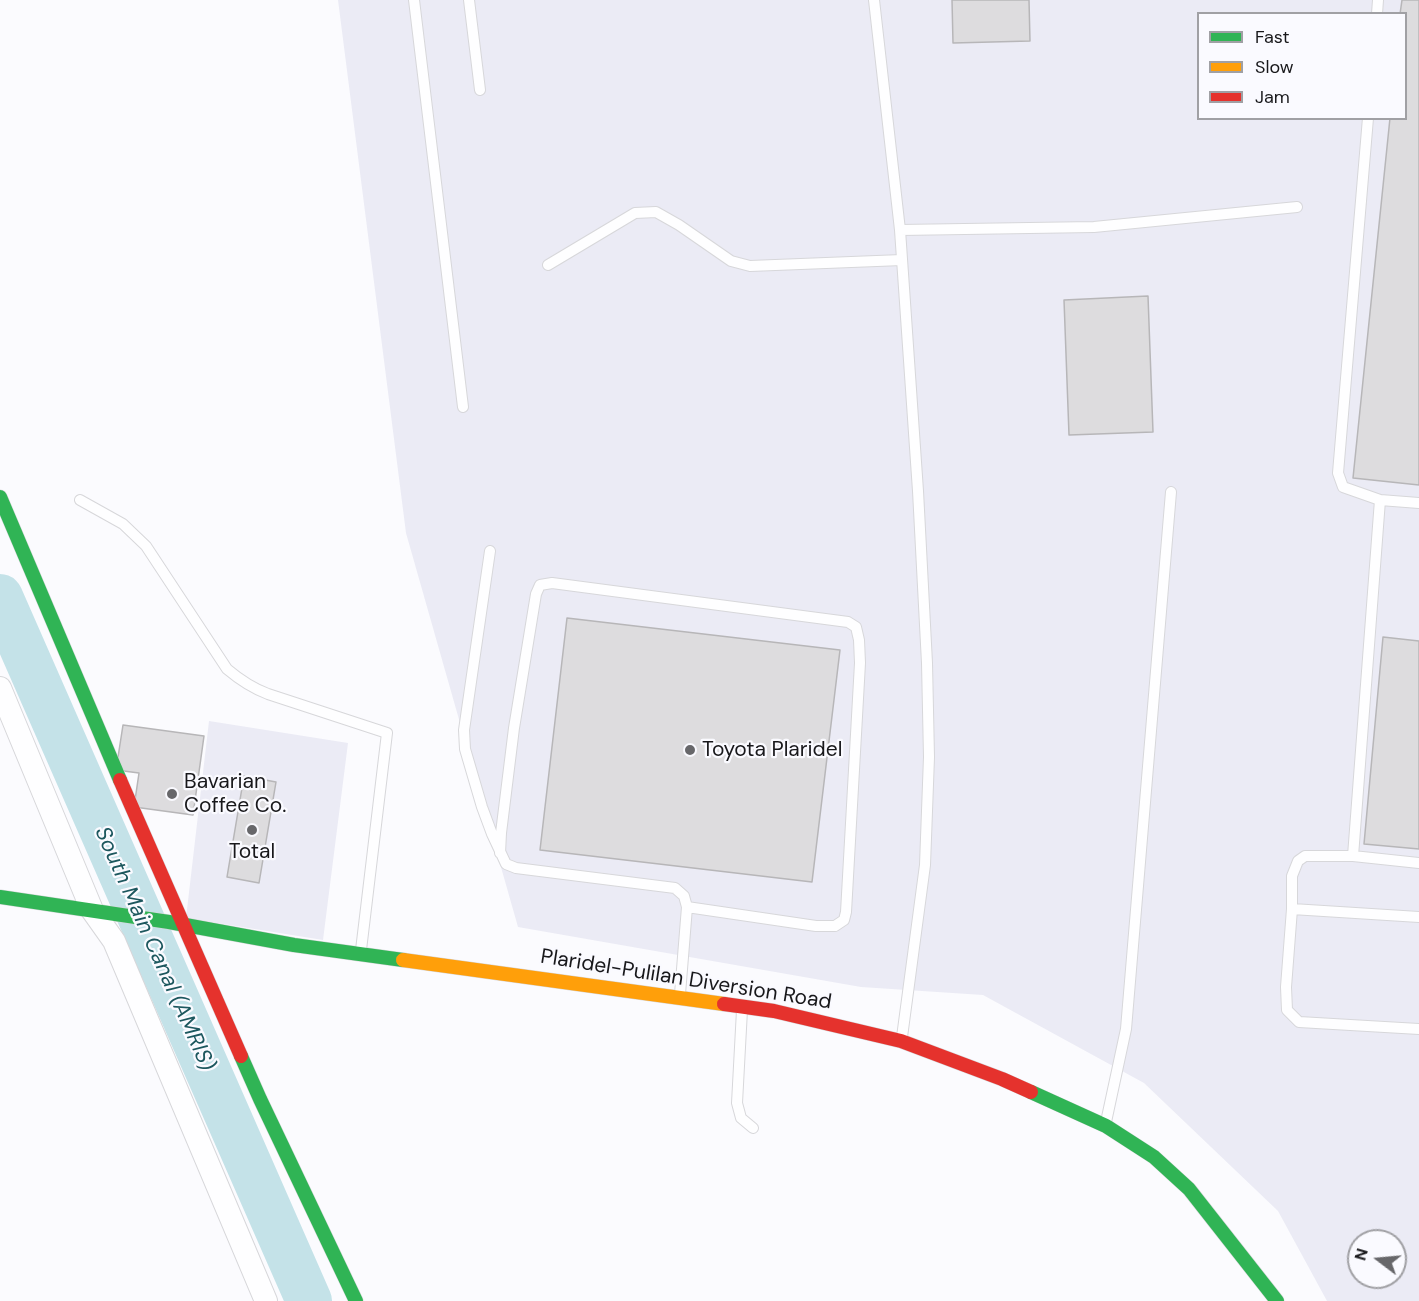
<!DOCTYPE html>
<html>
<head>
<meta charset="utf-8">
<style>
  body { margin:0 }
  #map { position:relative; width:1419px; height:1301px; overflow:hidden; background:#fbfbfe; font-family:"DM Sans",sans-serif }
  canvas { display:block }
  .legend { position:absolute; left:1197px; top:12px; width:210px; height:108px; box-sizing:border-box; background:#fafaff; border:2px solid #a0a0a4; margin:0; padding:8px 10px; list-style:none; font-size:18px; color:#18181b }
  .legend li { display:flex; align-items:center; gap:12px; height:30px }
  .legend b { width:30px; border:2px solid #a0a0a4 }
  .north { position:absolute; left:1347px; top:1229px; width:60px; height:60px; box-sizing:border-box; background:#fafaff; border:2px solid #a0a0a4; border-radius:50%; rotate:286deg; font-size:16px; font-weight:700; line-height:24px; text-align:center; color:#18181b }
  .north::after { content:''; display:block; margin:auto; width:21px; height:27px; background:#67676a; clip-path:polygon(50% 0,100% 100%,50% 72%,0 100%) }
</style>
</head>
<body>
<div id="map">
<canvas width="1419" height="1301"></canvas>
<ul class="legend">
<li><b style="height:8px;background:#30b455"></b>Fast</li>
<li><b style="height:8px;background:#ff9f0a"></b>Slow</li>
<li><b style="height:8px;background:#e5322d"></b>Jam</li>
</ul>
<div class="north">N</div>
</div>
<script>
const ctx = document.querySelector('canvas').getContext('2d');
ctx.lineJoin = 'round';
function paint(path, color) { ctx.fillStyle = color; ctx.fill(path, 'evenodd'); }
function trace(path, color, width, dash) { ctx.strokeStyle = color; ctx.lineWidth = width; ctx.lineCap = dash ? 'butt' : 'round'; ctx.setLineDash(dash || []); ctx.stroke(path); }
function label(font, color, halo, rows, align = 'center') {
  ctx.font = font + ' "DM Sans",sans-serif'; ctx.lineWidth = 4.5; ctx.setLineDash([]); ctx.textBaseline = 'middle'; ctx.strokeStyle = halo; ctx.fillStyle = color; for (const [text, x, y, turn = 0] of rows) {
    ctx.save(); ctx.translate(x, y); ctx.rotate((+turn || 0) * Math.PI / 180); ctx.textAlign = isNaN(turn) ? turn : align; if (halo) ctx.strokeText(text, 0, 0); ctx.fillText(text, 0, 0); ctx.restore();
  }
}
paint(new Path2D(`
  M338,0H1419V1301H1327L1278,1211L1144,1083L983,995L861,987L518,927L406,533ZM1198,14H1406V118H1198ZM1359,1241H1395V1277H1359Z
  M209,721L348,743L323,940L186,918Z`), '#ebebf5');
trace(new Path2D(`
  M0,597L309,1301`), '#c4e2e8', 46);
const building = new Path2D(`
  M952,0H1029L1030,41L953,43Z
  M1402,0H1419V485L1353,478L1390,118H1406V14H1400Z
  M1148,296L1153,432L1069,435L1064,300Z
  M567,618L840,650L812,882L540,850Z
  M1383,637L1419,641V849L1364,844Z
  M123,725L204,736L193,815L134,807L139,773L116,770Z
  M244,776L276,782L259,883L227,877Z`);
paint(building, '#dddcde');
trace(building, '#b7b6b8', 1.5);
const lane = new Path2D(`
  M414,0L463,407
  M469,0L480,90
  M874,0L900,230L918,491L927,663L929,757L925,865L902,1037
  M1377,14L1378,0
  M1368,118L1338,473L1343,487L1380,500L1419,503
  M900,230L1094,227L1297,207
  M548,265L635,213L656,212L679,225L731,261L750,266L902,260
  M80,500L123,524L146,546L227,669C240,680 252,688 268,694L387,733L361,950
  M1380,500L1353,856L1419,863
  M490,551L464,730L465,749L482,807L492,834L506,864L516,868L675,888L684,896L687,907L680,994
  M500,853L501,833L514,728L536,594L540,585L552,583L848,622L856,627L859,640L860,663L846,912L844,920L835,926H816L687,907
  M1353,856H1305L1298,861L1292,876V909L1286,987L1287,1010L1299,1022L1419,1029
  M1292,909L1419,917
  M742,1010L737,1103L741,1118L753,1128
  M1106,1122L1126,1029L1171,492`);
const street = new Path2D(`
  M0,688L92,910L114,941L266,1301`);
const fast = new Path2D(`
  M0,497L120,780
  M0,897L169,922L294,945L403,960
  M241,1056L260,1099L356,1301
  M1031,1092L1106,1126L1154,1157L1189,1189L1277,1301`);
const slow = new Path2D(`
  M403,960L724,1004`);
const jam = new Path2D(`
  M120,780L241,1056
  M724,1004L774,1011L901,1041L1002,1079L1031,1092`);
trace(lane, '#d7d7da', 12);
trace(street, '#d7d7da', 24);
trace(fast, '#d7d7da', 15);
trace(slow, '#d7d7da', 15);
trace(jam, '#d7d7da', 15);
trace(lane, '#fefeff', 10);
trace(street, '#fefeff', 22);
trace(fast, '#30b455', 14);
trace(slow, '#ff9f0a', 14);
trace(jam, '#e5322d', 14);
for (const [x, y, r, color] of [
  [690,750,6,"#67676a"],
  [172,794,6,"#67676a"],
  [252,830,6,"#67676a"]
]) { const dot = new Path2D(); dot.arc(x, y, r, 0, 2 * Math.PI); ctx.fillStyle = color; ctx.fill(dot); trace(dot, '#fafaff', 2); }
label('21px', '#18181b', '#fafaff', [
  ["Toyota Plaridel",702,750],
  ["Bavarian",184,782],
  ["Coffee Co.",184,806],
  ["Total",252,852,"center"]
], 'left');
label('21px', '#18181b', '#fafaff', [
  ["Plaridel-Pulilan Diversion Road",686,980,9]
]);
label('italic 22px', '#1c575e', '#fafaff', [
  ["South Main Canal (AMRIS)",154,949,66]
]);
</script>
</body>
</html>
